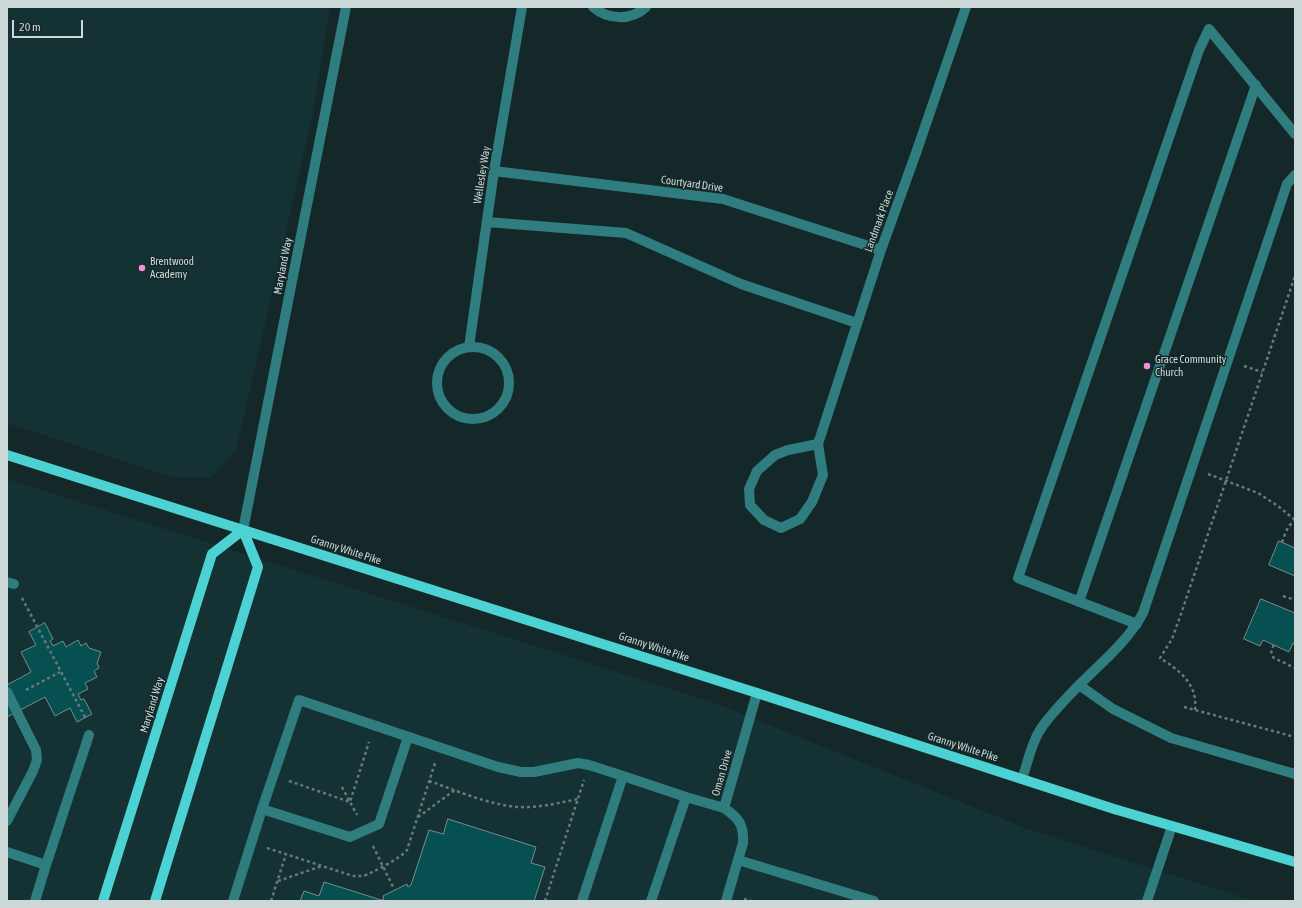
<!DOCTYPE html>
<html>
<head>
<meta charset="utf-8">
<style>
  body { margin:0 }
  #map { position:relative; width:1302px; height:908px; overflow:hidden; background:#152829; font-family:"Asap Condensed",sans-serif }
  canvas { display:block }
  .frame { position:absolute; inset:0; border:8px solid #ccd8d8; pointer-events:none }
  .scale { position:absolute; left:12px; top:20px; width:71px; height:18px; box-sizing:border-box; border:2px solid #ccd8d8; border-top:0; padding-left:5px; font-size:12px; line-height:14px; white-space:nowrap; color:#ccd8d8; -webkit-text-stroke:3px #152829; paint-order:stroke }
</style>
</head>
<body>
<div id="map">
<canvas width="1302" height="908"></canvas>
<div class="frame"></div>
<div class="scale">20 m</div>
</div>
<script>
const ctx = document.querySelector('canvas').getContext('2d');
ctx.lineJoin = 'round';
function paint(path, color) { ctx.fillStyle = color; ctx.fill(path, 'evenodd'); }
function trace(path, color, width, dash) { ctx.strokeStyle = color; ctx.lineWidth = width; ctx.lineCap = dash ? 'butt' : 'round'; ctx.setLineDash(dash || []); ctx.stroke(path); }
function label(font, color, halo, rows, align = 'center') {
  ctx.font = font + ' "Asap Condensed",sans-serif'; ctx.lineWidth = 3; ctx.setLineDash([]); ctx.textBaseline = 'middle'; ctx.strokeStyle = halo; ctx.fillStyle = color; for (const [text, x, y, turn = 0] of rows) {
    ctx.save(); ctx.translate(x, y); ctx.rotate((+turn || 0) * Math.PI / 180); ctx.textAlign = isNaN(turn) ? turn : align; if (halo) ctx.strokeText(text, 0, 0); ctx.fillText(text, 0, 0); ctx.restore();
  }
}
paint(new Path2D(`
  M7,7H330L313,113L236,451L210,478L172,477L7,423Z
  M7,479L715,703L1025,828L1254,901H7Z`), '#143233');
const building = new Path2D(`
  M1279,541L1295,548V576L1269,565Z
  M1261,599L1295,613V644L1293,643L1289,652L1263,640L1260,646L1244,639Z
  M45,623L53,639L50,641L53,646L63,641L66,647L78,640L81,646L86,643L89,648L101,652L97,663L99,668L94,671L97,677L85,683L88,689L78,694L81,700L84,699L92,714L77,722L70,708L55,716L45,697L7,717V685L31,672L21,652L36,645L29,632Z
  M448,819L536,847L531,863L545,867L534,901H300L304,891L319,896L324,882L381,900L384,899L383,896L407,884L408,887L411,885L429,830L443,834Z`);
paint(building, '#075051');
trace(building, '#768c8c', 1);
trace(new Path2D(`
  M1244,366L1262,372
  M1208,474L1258,493L1278,506L1295,520
  M1282,542C1285,535 1287,525 1295,521
  M1283,596L1295,600
  M22,598L86,719
  M1274,645C1271,650 1270,654 1274,658L1295,668
  M26,690L60,672
  M1184,707L1295,737
  M1295,707V708
  M1195,710C1198,684 1179,670 1160,658L1172,639L1181,614L1295,276
  M289,781L350,802L369,742
  M429,781C458,791 489,805 519,807C539,808 558,803 578,799
  M342,787L357,815
  M418,817L455,790
  M373,846L394,889
  M267,848L353,876C356,876 359,876 363,876C372,873 401,858 407,850L435,763
  M278,881L322,866
  M744,899L751,901
  M271,901L286,854
  M545,901L584,780`), '#697879', 2.5, [3, 3]);
trace(new Path2D(`
  M593,7C608,20 631,21 646,7
  M494,171L723,199L881,250
  M487,222L626,233L741,284L857,323
  M437 383a36 36 0 1 1 72 0a36 36 0 1 1-72 0Z
  M469,347L494,171L522,7
  M818,444L788,450L775,455L757,471L749,489L750,505L764,520L781,528L800,519L812,502L823,475L818,444L881,250L916,153L966,7
  M243,530L346,7
  M7,582L14,584
  M1079,602L1256,85
  M1137,624L1018,578L1199,50L1209,29L1295,134
  M1079,685C1101,663 1128,641 1143,613L1287,184L1295,175
  M7,692L36,750L37,760L33,771L7,821
  M623,776L686,797L724,808
  M1022,779C1028,762 1031,744 1040,730C1051,713 1066,699 1079,685L1113,709L1171,738L1295,774
  M262,809L350,837L379,824L408,737
  M7,852L46,865L35,901
  M738,860L874,901
  M46,865L89,735
  M233,901L262,809L299,700L498,767L521,772H534L578,763L589,765L623,776L582,901
  M651,901L686,797
  M726,901L743,843C744,825 739,818 724,808L757,693
  M1147,901L1172,826`), '#2f7d7e', 10);
trace(new Path2D(`
  M7,455L757,693L1114,809L1295,862
  M103,901L212,554L243,530
  M155,901L258,567L243,530`), '#4dd2d4', 10);
for (const [x, y, r, color] of [
  [142,268,4,"#f391d6"],
  [1147,366,4,"#f391d6"]
]) { const dot = new Path2D(); dot.arc(x, y, r, 0, 2 * Math.PI); ctx.fillStyle = color; ctx.fill(dot); trace(dot, '#152829', 1.5); }
label('11px', '#ccd8d8', '#152829', [
  ["Wellesley Way",482,175,-81],
  ["Courtyard Drive",692,184,8],
  ["Landmark Place",879,221,-70],
  ["Maryland Way",283,266,-79],
  ["Granny White Pike",346,550,18],
  ["Granny White Pike",654,647,18],
  ["Maryland Way",152,705,-73],
  ["Granny White Pike",963,747,18],
  ["Oman Drive",722,773,-74]
]);
label('11px', '#ccd8d8', '#152829', [
  ["Brentwood",150,262],
  ["Academy",150,275],
  ["Grace Community",1155,360],
  ["Church",1155,373]
], 'left');
</script>
</body>
</html>
